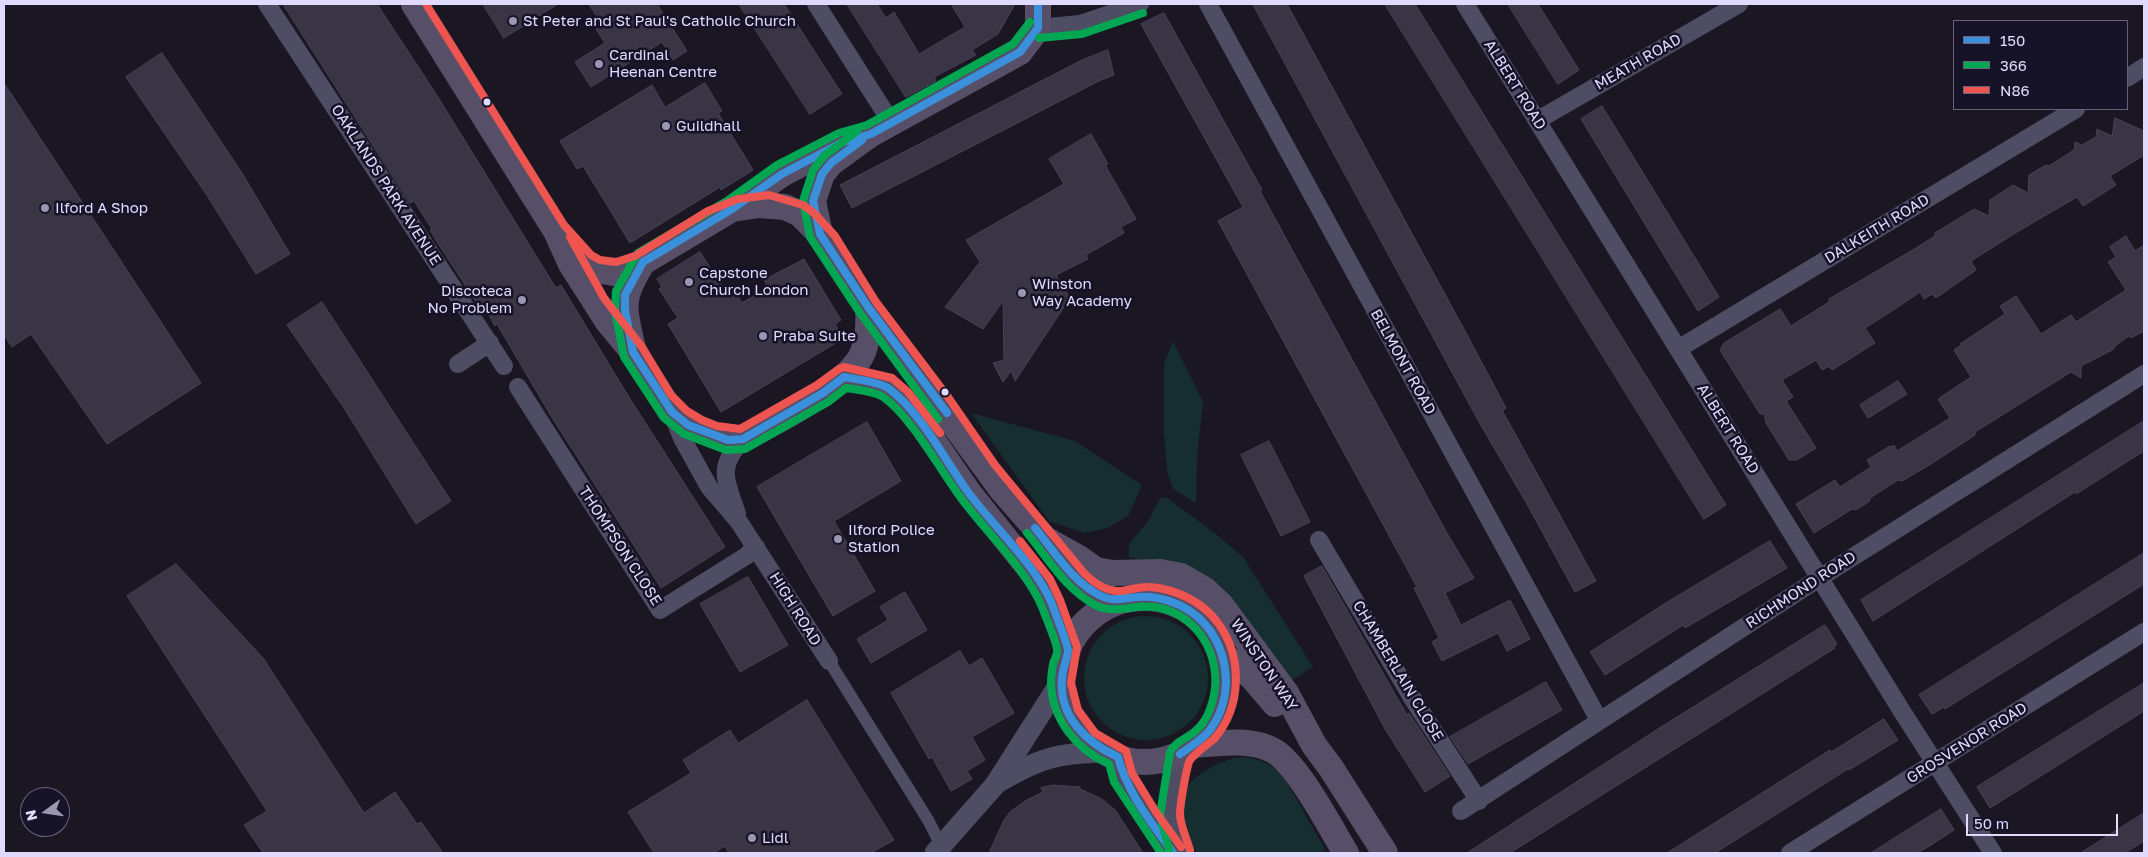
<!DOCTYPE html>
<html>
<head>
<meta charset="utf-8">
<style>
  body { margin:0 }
  #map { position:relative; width:2148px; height:857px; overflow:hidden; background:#1a1723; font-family:"Golos Text",sans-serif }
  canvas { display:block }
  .frame { position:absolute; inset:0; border:5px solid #e0dbfd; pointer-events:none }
  .legend { position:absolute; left:1953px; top:20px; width:175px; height:90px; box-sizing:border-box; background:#161228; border:1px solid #67627d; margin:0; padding:6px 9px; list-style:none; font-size:15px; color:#e0dbfd }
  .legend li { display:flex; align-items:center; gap:10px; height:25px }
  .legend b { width:25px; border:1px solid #67627d }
  .north { position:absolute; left:20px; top:787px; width:50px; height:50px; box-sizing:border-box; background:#161228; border:1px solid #67627d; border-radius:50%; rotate:256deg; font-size:14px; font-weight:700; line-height:20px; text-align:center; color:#e0dbfd }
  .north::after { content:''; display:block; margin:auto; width:18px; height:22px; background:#9b96b1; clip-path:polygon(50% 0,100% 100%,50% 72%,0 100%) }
  .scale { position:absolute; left:1966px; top:814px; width:152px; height:22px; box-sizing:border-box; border:2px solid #e0dbfd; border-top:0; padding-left:6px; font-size:15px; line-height:18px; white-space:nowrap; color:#e0dbfd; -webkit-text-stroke:4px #161228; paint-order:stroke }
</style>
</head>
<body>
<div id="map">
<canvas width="2148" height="857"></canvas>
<div class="frame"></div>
<ul class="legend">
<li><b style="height:6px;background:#3a90db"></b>150</li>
<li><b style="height:6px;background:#00a651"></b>366</li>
<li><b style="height:6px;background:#ee5450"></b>N86</li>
</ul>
<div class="north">N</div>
<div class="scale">50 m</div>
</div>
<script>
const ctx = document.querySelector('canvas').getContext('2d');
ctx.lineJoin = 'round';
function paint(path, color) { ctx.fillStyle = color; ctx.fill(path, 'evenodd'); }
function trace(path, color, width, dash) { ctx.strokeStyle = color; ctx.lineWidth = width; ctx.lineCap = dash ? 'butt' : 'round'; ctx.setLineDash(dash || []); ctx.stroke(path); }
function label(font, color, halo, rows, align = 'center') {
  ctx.font = font + ' "Golos Text",sans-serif'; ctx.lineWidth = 5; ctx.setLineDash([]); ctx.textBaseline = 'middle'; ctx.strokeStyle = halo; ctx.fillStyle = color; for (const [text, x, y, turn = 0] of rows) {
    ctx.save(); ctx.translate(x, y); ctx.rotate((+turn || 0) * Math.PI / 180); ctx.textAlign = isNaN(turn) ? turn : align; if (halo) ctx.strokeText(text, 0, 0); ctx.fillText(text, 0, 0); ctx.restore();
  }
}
paint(new Path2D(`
  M1173,341L1203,402L1197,455L1196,503L1173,489L1167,471L1164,434V364Z
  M971,413L1075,441L1142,485L1128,516L1107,528L1085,533L1049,521Z
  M1166,497L1217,535L1243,557L1313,667L1289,682L1165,567L1129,557V544L1146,524L1160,499Z
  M1084 678a62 62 0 1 1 124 0a62 62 0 1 1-124 0Z
  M1242,757C1277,761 1283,775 1299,803C1307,818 1315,832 1324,847V853H1197L1179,820C1181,811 1181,802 1184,793C1191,774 1223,759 1242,757Z`), '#162e30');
const building = new Path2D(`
  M283,4H377L436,94L556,288L561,285L627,394L725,547L661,588L551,416L497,324L495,326L487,312L484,314L437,242L430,230L432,229L414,201L410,203Z
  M483,4H558L504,38Z
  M589,4H657L687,51L673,60L662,42L591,87L575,62L605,43L596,29L602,25Z
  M739,4H784L842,94L810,114Z
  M847,4H877L886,18L894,12L919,54L965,27L951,4H1015L998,34L972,50L976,55L934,77L936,81L906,97Z
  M1253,4H1287L1465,331L1506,408L1502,410L1596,581L1575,592L1527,504L1479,422Z
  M1385,4H1415L1726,505L1704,519Z
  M1508,4H1538L1579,70L1558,84Z
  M1164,13L1262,190L1260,191L1448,535L1474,578L1445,593L1461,625L1510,600L1530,639L1507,651L1498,633L1442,661L1432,642L1439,638L1414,588L1417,587L1218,221L1243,207L1141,24Z
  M1108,50L1114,75L1099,81L852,208L840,185L1082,60Z
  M162,53L242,173L290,254L256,274L208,197L126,77Z
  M4,83L201,383L107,444L31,334L12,347L4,335Z
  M705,83L722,111L718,113L753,170L721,190L720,187L630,243L583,166L577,169L560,141L652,85L665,107Z
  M1602,106L1719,297L1698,311L1581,119Z
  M2115,118L2144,131V155L2110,176L2116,185L2083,206L2077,197L2017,232L1971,261L1976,270L1936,298L1932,294L1924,299L1920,292L1898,307L1865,328L1875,343L1832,370L1829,366L1822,370L1816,360L1782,380L1793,397L1786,401L1816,448L1797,460H1789L1766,423L1764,414H1760L1720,350L1724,343L1780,309L1791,326L1829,302V299L1916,248L1935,236V233L1974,209L1989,216L1990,200L2013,185L2028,193L2029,175L2046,165L2049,166L2074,150L2075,142L2082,145L2096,137L2097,129L2112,136Z
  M1091,134L1108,164L1105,165L1136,219L1121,227L1124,233L1086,255L1088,259L1056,275L1070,298L1015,381L1011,371L1003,382L993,363L1004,360L1003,301L983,329L945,307L980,262L966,240L1064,184L1049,159Z
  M2126,236L2135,251L2144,245V331L2131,338L2129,336L2115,346L2114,349L2081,366V378L2071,372L1975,432V435L1931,464L1902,481L1898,480L1870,498V501L1856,510L1852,509L1814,533L1796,504L1835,480L1840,487L1871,467L1867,460L1890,446L1891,447L1894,445L1897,451L1950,418L1938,399L1971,377L1954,350L1961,345L1960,344L2005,314L2000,306L2016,296L2041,334L2071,315L2076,322L2126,290L2108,262L2116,257L2110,247Z
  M700,252L726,292L732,288L742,303L768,287L764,280L804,259L841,320L835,324L841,335L837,337L839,341L721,412L668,324L678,318L659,289L662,287L657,279Z
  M322,302L451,501L416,524L344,408L287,325Z
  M1898,381L1907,394L1868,418L1860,405Z
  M2144,421V451L2076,494L2075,492L1873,621L1861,600Z
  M867,422L901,481L834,521L875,591L833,616L757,487Z
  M1269,441L1310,522L1281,536L1241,455Z
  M1770,541L1787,568L1685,628L1683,625L1605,675L1590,652L1664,604Z
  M2144,553V584L1945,709L1944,707L1932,714L1919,695Z
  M176,564L263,658L364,813L395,792L417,824L421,822L443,853H263L244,825L267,811L127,596Z
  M1322,566L1407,715L1409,713L1450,776L1425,792L1385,729L1304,576Z
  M748,577L788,645L740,672L700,604Z
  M905,592L927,630L871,663L857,639L888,620L880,607Z
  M1825,625L1837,644L1834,646L1835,648L1510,853H1467L1661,727Z
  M960,651L969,666L982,658L1014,713L972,737L985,760L967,771L972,779L951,791L932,757L929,759L891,693Z
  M1546,682L1562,710L1468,764L1450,737Z
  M2144,683V711L1990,808L1977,787Z
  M807,700L894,840L871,853H729L725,846L713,853H654L628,812L691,773L683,760L730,730L738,743Z
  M1884,719L1898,740L1849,770L1848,769L1715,853H1667L1830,750L1831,752Z
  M1053,785L1080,787V789L1102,799L1116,811L1143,853H989L1004,820L1010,812L1025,801L1043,792L1041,788Z
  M1941,809L1954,830L1928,847L1917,853H1871Z
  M2144,813V841L2125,853H2081Z`);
paint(building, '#393544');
trace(building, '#474256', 1);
trace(new Path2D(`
  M829,661L928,820L943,849`), '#4f4d63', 12);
trace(new Path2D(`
  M267,4L504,366
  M816,4L891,122
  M1208,4L1599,720
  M1465,4L1903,713L1993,853
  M1038,28L1080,24L1140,4
  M2127,78L2144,67
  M1538,120L1739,4
  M1678,349L2076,109
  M458,364L490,343
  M518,387L660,610L746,556L756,547
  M673,416L683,440L709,487L739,522L829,661
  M737,514C726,480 716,468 743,439
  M1319,540L1411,696L1479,801
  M1461,811L1821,577L2144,374
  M1790,853L2144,632`), '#4f4d63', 18);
trace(new Path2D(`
  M1118,757L1123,777L1148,818L1173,853
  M999,782C1038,759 1057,753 1102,752
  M995,785L1060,683
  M1180,853L1170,815L1180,754`), '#4f4d63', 21);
trace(new Path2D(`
  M414,4L556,231L571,264L608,322L633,352L672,412L688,425L715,436L728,440L743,439C774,423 850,385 863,352C869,337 869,322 868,307
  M732,209L759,205L785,207L800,214L820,234L868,307L1002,490L1045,539L1079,558L1096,570L1112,573L1160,572L1181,576L1205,590L1221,605L1286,693L1314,745L1331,768L1385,853
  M820,234L813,201L822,174L831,163L871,134L1020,52L1038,28V4
  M570,246L583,261L596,270L614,273L622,271L643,262L732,209L782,174L843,142L871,134
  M633,349C624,306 619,301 643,262
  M844,377L886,386L901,399L923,426L969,493L1041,583L1051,603L1068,650
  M1053,550C1072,576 1086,591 1117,601
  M1062 680a82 82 0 1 1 164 0a82 82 0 1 1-164 0Z
  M1223,655L1251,676L1275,704
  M1195,745C1220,743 1251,738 1274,751C1298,765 1330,827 1346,853`), '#574e67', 26);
trace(new Path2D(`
  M935,853L995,785`), '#4f4d63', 21);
trace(new Path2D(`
  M1038,4V28L1020,52L871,134L843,142L782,174L732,209L643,262L625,295V310L633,352L672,412L688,425L728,440L743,439L823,393L844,377C855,379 879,382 888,388C921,412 944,459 968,492C994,527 1036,565 1052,604C1055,613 1068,644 1068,651C1067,660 1062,670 1062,680C1059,717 1087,743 1118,757C1127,793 1152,823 1173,853
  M862,140L831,163L822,174L813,201L820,234L868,307L947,413
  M1035,528C1055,552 1072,582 1101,596C1113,602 1125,598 1138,597C1149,596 1161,598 1172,602C1224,620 1242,687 1210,730C1202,740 1190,747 1180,754`), '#3a90db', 8);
trace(new Path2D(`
  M1030,22L1013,44L867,125L839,133L777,165L727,201L638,253L616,291L615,311L624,357L664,418L684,434L726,450L745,449L828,402L846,388C857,390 874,391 883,397C911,416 940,470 961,498C986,532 1026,569 1042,607C1045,616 1057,642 1057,650C1058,654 1054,660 1053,664C1052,670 1051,677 1051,683C1052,720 1077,750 1109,764L1114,782L1161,853
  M1039,38L1082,34L1143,13
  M857,131L824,156L813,170L803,201L810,237L860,313L938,419
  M1027,533C1048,558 1065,589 1095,605C1114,615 1134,604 1155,607C1202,614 1227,665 1210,709C1207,718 1201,727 1193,733C1185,739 1174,743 1170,752L1160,815L1170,853`), '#00a651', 8);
trace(new Path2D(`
  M426,4L564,225L591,255L600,260L616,262L635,256L708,211L738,199L769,195L803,205L814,213L835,236L876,302L948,397L995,465L1084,573C1093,582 1107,592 1121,591C1131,590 1140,586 1150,587C1176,589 1203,602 1218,623C1243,657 1242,707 1214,739C1208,744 1191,756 1189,762C1186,771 1180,804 1180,814C1180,825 1187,839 1190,850
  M570,237L604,298L642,347L671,395L687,411L702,420L717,426L740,429L817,385L839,369L844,367L892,378L908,392L940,433
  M1020,541L1050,579L1060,600L1077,647L1071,683L1078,710L1095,733L1126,751L1132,773L1156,812L1181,847`), '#ee5450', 8);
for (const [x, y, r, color] of [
  [513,21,5,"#9b96b1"],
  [599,64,5,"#9b96b1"],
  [487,102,4.5,"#e0dbfd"],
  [666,126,5,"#9b96b1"],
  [45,208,5,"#9b96b1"],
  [689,282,5,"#9b96b1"],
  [1022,293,5,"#9b96b1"],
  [522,300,5,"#9b96b1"],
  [763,336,5,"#9b96b1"],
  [945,392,4.5,"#e0dbfd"],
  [838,539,5,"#9b96b1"],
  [752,838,5,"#9b96b1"]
]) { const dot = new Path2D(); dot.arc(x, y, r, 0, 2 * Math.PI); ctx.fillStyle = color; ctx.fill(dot); trace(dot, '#161228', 2); }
label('15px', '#e0dbfd', '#161228', [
  ["St Peter and St Paul's Catholic Church",523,21],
  ["Cardinal",609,55],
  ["Heenan Centre",609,72],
  ["Guildhall",676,126],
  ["Ilford A Shop",55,208],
  ["Capstone",699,273],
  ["Church London",699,290],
  ["Winston",1032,284],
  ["Way Academy",1032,301],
  ["Discoteca",512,291,"right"],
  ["No Problem",512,308,"right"],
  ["Praba Suite",773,336],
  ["Ilford Police",848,530],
  ["Station",848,547],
  ["Lidl",762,838]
], 'left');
label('15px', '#e0dbfd', '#161228', [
  ["MEATH ROAD",1638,62,-30],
  ["ALBERT ROAD",1515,85,58],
  ["OAKLANDS PARK AVENUE",386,185,57],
  ["DALKEITH ROAD",1877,229,-31],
  ["BELMONT ROAD",1403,362,61],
  ["ALBERT ROAD",1728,429,58],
  ["THOMPSON CLOSE",620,546,57],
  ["RICHMOND ROAD",1801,590,-33],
  ["HIGH ROAD",795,609,58],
  ["WINSTON WAY",1264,665,56],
  ["CHAMBERLAIN CLOSE",1398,671,59],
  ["GROSVENOR ROAD",1967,743,-32]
]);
</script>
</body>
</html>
